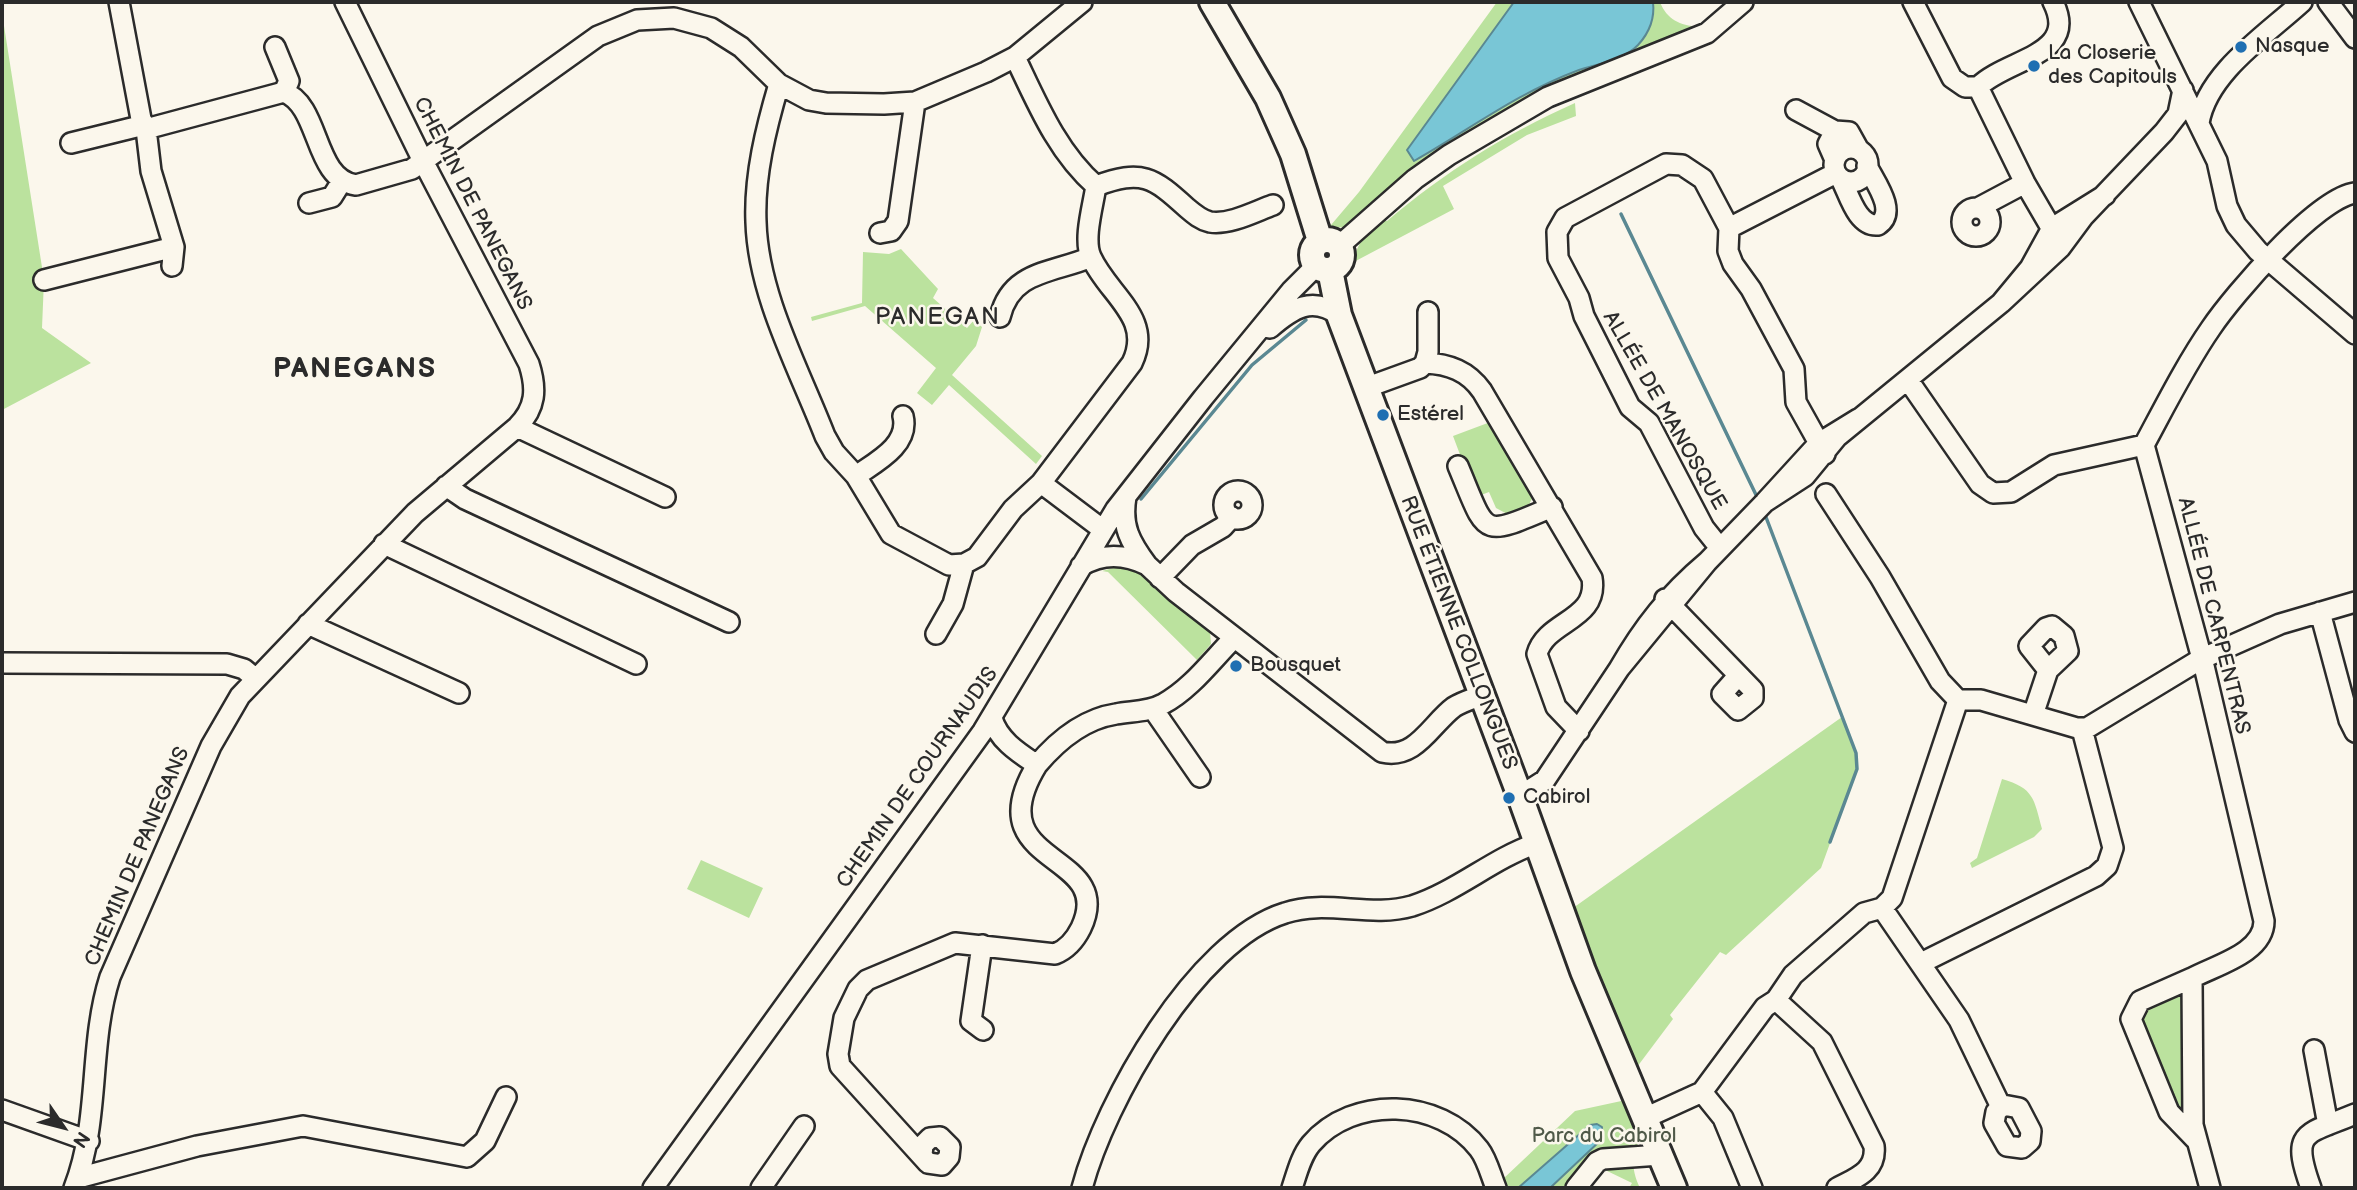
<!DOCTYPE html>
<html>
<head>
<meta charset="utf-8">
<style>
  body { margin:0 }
  #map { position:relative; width:2357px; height:1190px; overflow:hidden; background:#fbf7ec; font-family:"Balsamiq Sans",sans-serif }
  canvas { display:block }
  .frame { position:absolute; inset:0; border:4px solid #2b2b2b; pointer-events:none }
  .north { position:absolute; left:28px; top:1092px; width:70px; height:70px; -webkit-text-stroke:5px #fbf7ec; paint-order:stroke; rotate:125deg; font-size:19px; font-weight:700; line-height:28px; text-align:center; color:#2b2b2b }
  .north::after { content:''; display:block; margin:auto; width:24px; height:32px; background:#2b2b2b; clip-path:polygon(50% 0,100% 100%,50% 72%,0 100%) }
</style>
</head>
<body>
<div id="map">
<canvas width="2357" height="1190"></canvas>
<div class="frame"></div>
<div class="north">N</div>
</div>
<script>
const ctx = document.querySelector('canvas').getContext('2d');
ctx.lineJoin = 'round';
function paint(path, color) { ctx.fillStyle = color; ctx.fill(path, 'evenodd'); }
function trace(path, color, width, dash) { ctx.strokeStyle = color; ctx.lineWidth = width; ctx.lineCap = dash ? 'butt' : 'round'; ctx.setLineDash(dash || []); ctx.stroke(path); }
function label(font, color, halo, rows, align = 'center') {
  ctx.font = font + ' "Balsamiq Sans",sans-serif'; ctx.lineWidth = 5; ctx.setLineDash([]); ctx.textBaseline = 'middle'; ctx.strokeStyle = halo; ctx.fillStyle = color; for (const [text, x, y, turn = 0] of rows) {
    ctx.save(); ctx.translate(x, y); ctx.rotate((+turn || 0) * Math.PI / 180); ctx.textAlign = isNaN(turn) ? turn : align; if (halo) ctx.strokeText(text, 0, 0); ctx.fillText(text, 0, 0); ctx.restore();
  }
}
paint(new Path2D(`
  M1497,2H1660C1667,20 1680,25 1698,27L1520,102L1450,143L1387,191L1347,227L1328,228L1321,219L1325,214L1331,225L1359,192Z
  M2,13L44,280L42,328L91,363L2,410Z
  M1575,103L1576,116L1527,135L1443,186L1454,209L1350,264L1360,243L1381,219L1387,221C1445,172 1505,134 1575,103Z
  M901,249L938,289L933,298L967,328L974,320L982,327L976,346L952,375L1042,456L1036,464L949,385L932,405L917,393L936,368L865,306L812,321L811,317L862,303L863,252L889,254Z
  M1493,421L1534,494L1528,507L1509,515L1496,508L1489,492L1476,497L1453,436Z
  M1121,566L1142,573L1210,631L1211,644L1197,660L1108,572L1102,571Z
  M1842,717L1856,753L1857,769L1821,868L1726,955L1720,952L1670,1015L1673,1019L1637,1067L1573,908Z
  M2002,779C2034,788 2034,799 2042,829L2034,837L1972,868L1970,863L1977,858Z
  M701,860L763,888L749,918L687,889Z
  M2183,990L2184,1113L2181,1114L2166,1093L2169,1087L2136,1011Z
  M1626,1100L1640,1137C1633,1159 1630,1166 1640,1188H1629L1632,1183L1603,1169L1586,1188H1485L1503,1179L1575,1111Z`), '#bbe29e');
const water = new Path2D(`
  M1514,2H1653C1655,19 1650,32 1638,45C1624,60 1597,64 1579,70C1515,94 1471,129 1414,161L1407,150Z
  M1597,1124L1602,1127L1601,1140L1550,1188H1518L1590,1125Z`);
paint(water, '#79c6d6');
trace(water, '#5a8892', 2);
trace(new Path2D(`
  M1621,214L1758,499
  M1141,499L1252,365L1306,320
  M1764,512L1856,753L1857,769L1830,842`), '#5a8892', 3.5);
const minor = new Path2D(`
  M119,2L141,119L146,129L284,92C321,106 313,179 356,185L412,169L598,36L637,20L674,18L711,28L741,47L779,84L809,100L826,103L884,104L915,102L986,72L1015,57L1082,2
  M1913,2L1952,78L1965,87H1978
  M2053,2C2080,56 2007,58 1978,87L2025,183L2057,238
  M2139,2L2217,161L2227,206L2236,225L2258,251L2355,334
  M2328,2L2355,38
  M275,47L289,81L284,92
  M1015,57C1037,103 1057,152 1096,186
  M779,84C766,128 754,176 756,222C758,295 799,369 825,436L834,452L856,476L891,534L949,565L964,564L977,557L1013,509L1041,483L1132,363C1154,318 1108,295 1091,257C1083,239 1093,206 1096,186
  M1796,110L1835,131
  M2199,123C2207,73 2266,35 2302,2
  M146,129L151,171L174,247L172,266
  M71,143L144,125
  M1834 165a17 17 0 1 1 34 0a17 17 0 1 1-34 0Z
  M1835,160L1828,144L1835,131L1849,132L1859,150
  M1841,179C1849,194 1857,227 1878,225C1898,212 1875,182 1867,166
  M1096,186C1142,169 1153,177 1187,208C1194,214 1201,220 1210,222C1230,225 1254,212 1273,205
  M2105,195L2052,228L2030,268L2001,303L2060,248L2083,217L2164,132L2178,114L2183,90
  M309,203L332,197L342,181
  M1962 222a14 14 0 1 1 28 0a14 14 0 1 1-28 0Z
  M1978,208L2025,183
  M1729,228L1836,173
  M880,233L891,231L898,221L915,102
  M1339,246L1415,179L1449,155L1548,97L1707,33L1743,2
  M44,280L174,247
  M1000,317C1011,270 1054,273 1091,257
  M1270,328C1293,308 1312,296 1339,315
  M1425,363L1428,352V312
  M1908,380L1980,484L1993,493L2011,492L2054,465L2144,445
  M1365,388L1420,368L1425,363C1449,364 1468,371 1482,391L1592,578C1599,621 1546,620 1537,654L1556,707L1579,731
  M1858,419L1819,443L1765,502L1805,476L1837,437L2001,303
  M517,427L665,497
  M1458,466C1488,537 1479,538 1552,507
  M856,476C876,462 910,445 903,416
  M1041,483L1102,529
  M446,486L465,499L729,622
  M1224 505a14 14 0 1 1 28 0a14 14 0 1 1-28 0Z
  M1826,494L1880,577L1940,681L1958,700
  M384,544L636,664
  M1720,548L1704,528L1649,423L1630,407L1584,316L1579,298L1558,258L1557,232L1565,218L1666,164L1682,165L1703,179L1729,228L1728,251L1733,264L1751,289L1794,369L1796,402L1825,454
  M1707,562C1669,594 1643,627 1619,669L1707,562L1765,502
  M1147,565L1176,592L1382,752C1416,760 1431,724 1454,707C1462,702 1472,699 1480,696
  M1081,566C1102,553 1125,554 1147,565C1130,542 1121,526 1126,497
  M1160,578L1192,545L1223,527L1232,517
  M1665,599L1753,690V698L1738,710L1722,694L1738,676
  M2320,612L2349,720L2355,732
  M308,624L459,693
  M936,634L953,604L964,564
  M2,663L227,664L244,669L256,679
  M1958,700H1981L2077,728H2087L2201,659L2280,624L2355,602
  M1153,709L1200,777
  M2033,715L2048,670L2068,651L2064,636L2052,626L2046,628L2029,646L2048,670
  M1037,765C1058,740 1083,719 1116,714C1132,711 1149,712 1163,704C1191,689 1212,660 1234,638
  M1520,796L1545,780L1619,669
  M1882,908L1959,1020L2001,1107
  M982,945L971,1021L983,1030
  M1921,963L2096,876L2107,866L2113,848L2082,729
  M2192,978L2140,1001L2131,1019L2169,1112L2195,1139
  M1776,1000L1822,1042L1874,1146C1877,1171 1856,1178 1837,1188
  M2314,1050L2328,1125
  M1702,1092L1723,1118L1752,1188
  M2003,1105L2019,1108L2031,1131L2030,1141L2022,1148L2007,1146L1994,1123L1996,1112Z
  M2,1110L89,1141
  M1645,1118L1702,1092L1765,1007L1776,1000L1793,975L1864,913L1882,908L1892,898L1958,700
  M922,1155L923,1145L930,1138L940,1137L950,1147L949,1157L942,1165L928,1163L840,1066L838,1054L844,1018L858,989L867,980L955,943L1055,954C1068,949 1075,940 1081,928C1118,850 974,868 1037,765C1019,753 998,740 992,718
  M78,1178L197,1146L303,1126L467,1157L485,1141L506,1097
  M74,1188C101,1118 88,1046 110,977L211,746L240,696L415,513L517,427C536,408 537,389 529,364L423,161L345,2
  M653,1188L983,731L1116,509L1203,398L1291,291L1316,266
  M761,1188L804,1126
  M1082,1188C1105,1102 1195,941 1285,913C1326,899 1370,918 1412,906C1456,892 1492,859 1535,844
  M1292,1188C1297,1173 1301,1156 1311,1144C1353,1095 1440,1098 1479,1149C1487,1159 1491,1176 1496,1188
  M1576,1188L1597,1162L1603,1159L1660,1155
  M2210,1188L2193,1125L2192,978C2216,965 2264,953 2264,921L2204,666L2144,445C2165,406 2186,364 2211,328C2234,294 2317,198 2355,193
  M2311,1188C2290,1130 2305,1135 2355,1114`);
const major = new Path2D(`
  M1212,2L1268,98L1293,154L1320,241
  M1312 255a15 15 0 1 1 30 0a15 15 0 1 1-30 0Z
  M1330,270L1339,315L1520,796L1583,971L1674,1188`);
trace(minor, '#2b2b2b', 24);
trace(major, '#2b2b2b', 30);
trace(minor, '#fbf7ec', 19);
trace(major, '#fbf7ec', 24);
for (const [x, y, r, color] of [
  [2241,47,7,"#1f6fb2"],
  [2034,66,7,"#1f6fb2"],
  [1383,415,7,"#1f6fb2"],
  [1236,666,7,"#1f6fb2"],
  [1509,798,7,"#1f6fb2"]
]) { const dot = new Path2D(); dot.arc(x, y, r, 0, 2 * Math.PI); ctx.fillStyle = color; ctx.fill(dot); trace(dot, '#fbf7ec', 2.5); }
label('21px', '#2b2b2b', '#fbf7ec', [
  ["Nasque",2255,47],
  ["La Closerie",2048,54],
  ["des Capitouls",2048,78],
  ["Estérel",1397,415],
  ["Bousquet",1250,666],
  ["Cabirol",1523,798]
], 'left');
label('21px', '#2b2b2b', '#fbf7ec', [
  ["CHEMIN DE PANEGANS",472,204,63],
  ["ALLÉE DE MANOSQUE",1664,411,60],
  ["ALLÉE DE CARPENTRAS",2213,616,76],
  ["RUE ÉTIENNE COLLONGUES",1458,633,69],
  ["CHEMIN DE COURNAUDIS",918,778,-55],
  ["CHEMIN DE PANEGANS",138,857,-67]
]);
label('21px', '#4f5948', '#fbf7ec', [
  ["Parc du Cabirol",1604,1137]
]);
ctx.letterSpacing = '2px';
label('24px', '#2b2b2b', '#fbf7ec', [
  ["PANEGAN",938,318]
]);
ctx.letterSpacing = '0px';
ctx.letterSpacing = '2px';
label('bold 28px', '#2b2b2b', '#fbf7ec', [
  ["PANEGANS",355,370]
]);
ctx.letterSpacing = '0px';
</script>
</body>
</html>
